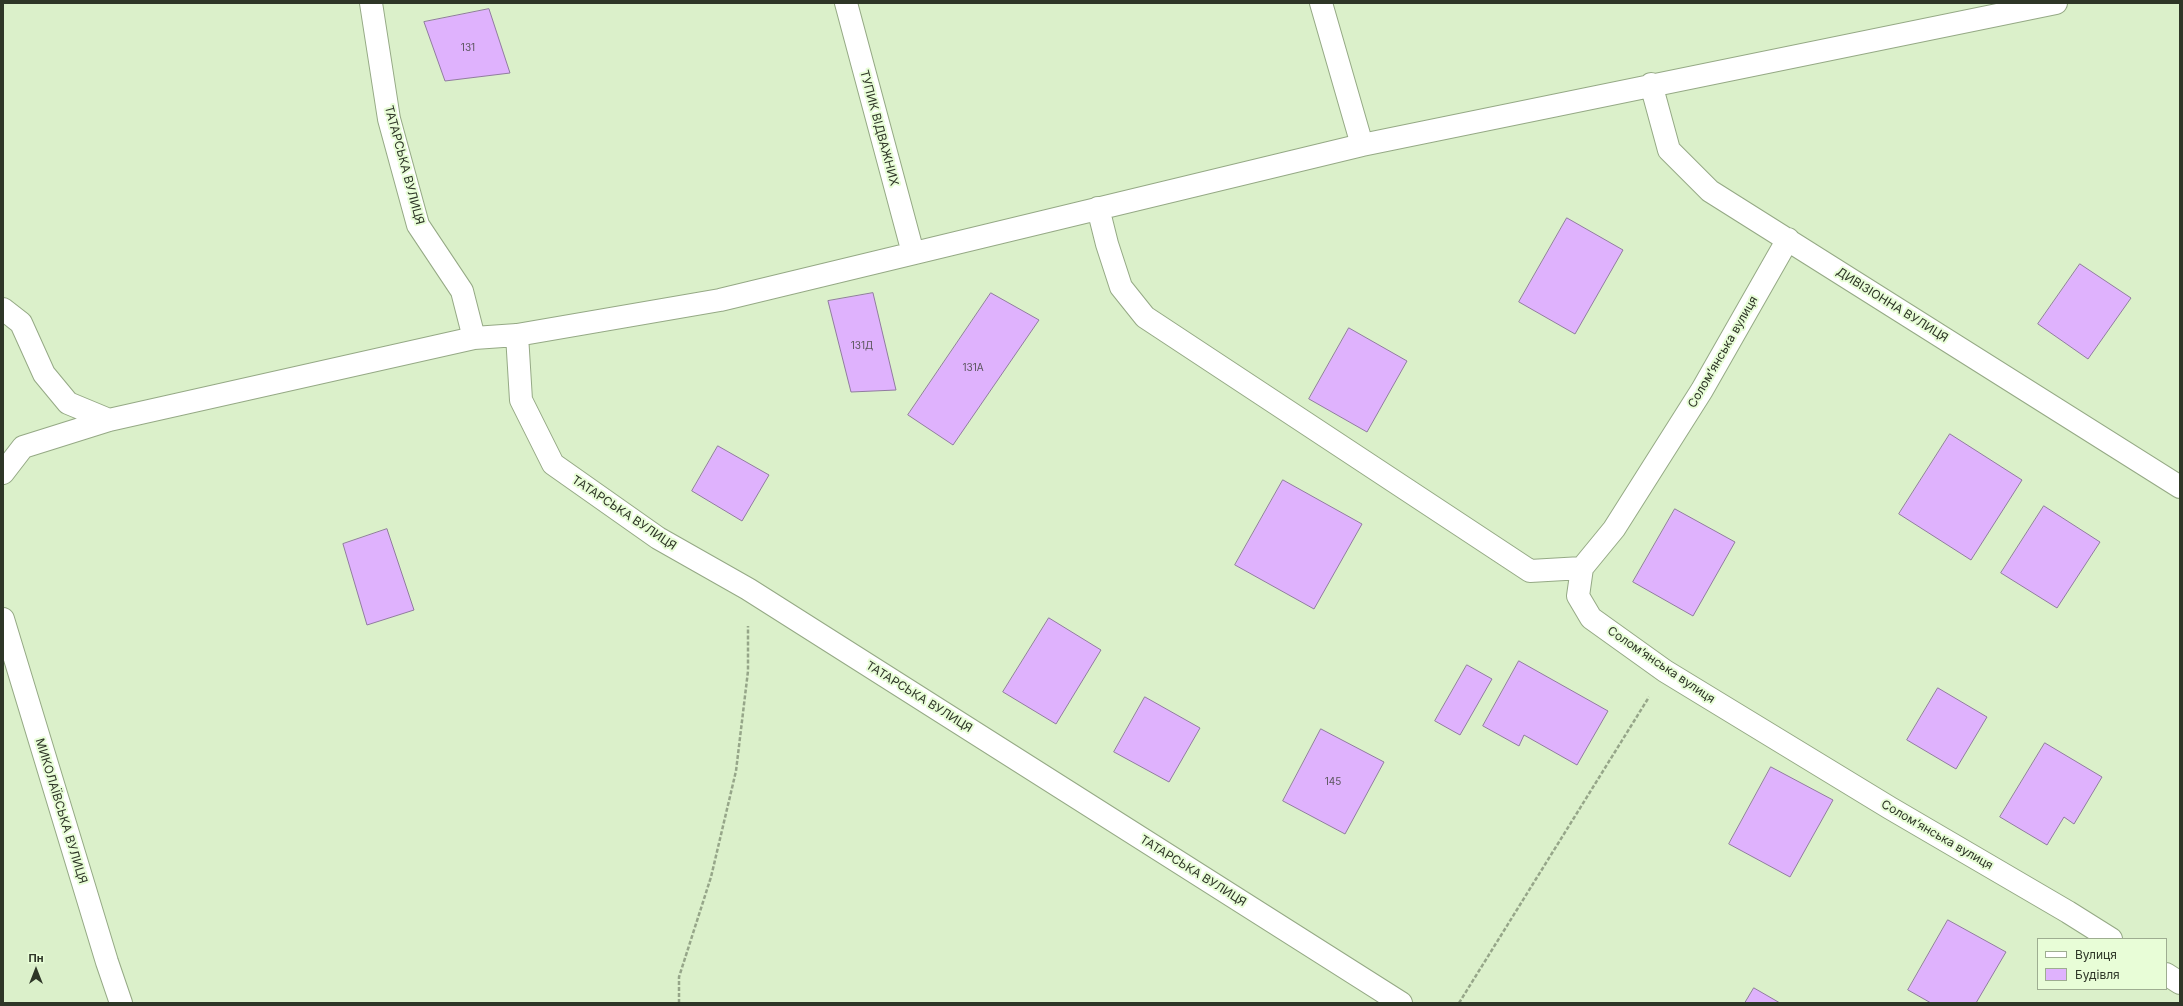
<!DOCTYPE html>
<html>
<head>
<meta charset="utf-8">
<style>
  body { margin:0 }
  #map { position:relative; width:2183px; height:1006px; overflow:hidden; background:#dbf0ca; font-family:Inter,sans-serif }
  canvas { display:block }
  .frame { position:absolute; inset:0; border:4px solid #2e3627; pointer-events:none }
  .legend { position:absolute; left:2037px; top:938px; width:130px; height:52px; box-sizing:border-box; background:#e8fdd7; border:1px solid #9ead91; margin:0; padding:5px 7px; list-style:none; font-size:12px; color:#2e3627 }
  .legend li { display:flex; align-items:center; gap:8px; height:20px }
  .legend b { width:20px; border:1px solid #9ead91 }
  .north { position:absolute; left:16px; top:950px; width:40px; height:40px; -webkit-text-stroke:3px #e8fdd7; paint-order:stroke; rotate:0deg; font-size:11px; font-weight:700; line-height:16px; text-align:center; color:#2e3627 }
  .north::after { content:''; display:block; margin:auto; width:14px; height:18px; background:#2e3627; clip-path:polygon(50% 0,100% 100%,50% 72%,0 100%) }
</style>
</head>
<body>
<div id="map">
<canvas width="2183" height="1006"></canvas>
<div class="frame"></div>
<ul class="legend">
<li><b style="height:5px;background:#fff"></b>Вулиця</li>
<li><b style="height:11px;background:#dfb2fd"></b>Будівля</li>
</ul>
<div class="north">Пн</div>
</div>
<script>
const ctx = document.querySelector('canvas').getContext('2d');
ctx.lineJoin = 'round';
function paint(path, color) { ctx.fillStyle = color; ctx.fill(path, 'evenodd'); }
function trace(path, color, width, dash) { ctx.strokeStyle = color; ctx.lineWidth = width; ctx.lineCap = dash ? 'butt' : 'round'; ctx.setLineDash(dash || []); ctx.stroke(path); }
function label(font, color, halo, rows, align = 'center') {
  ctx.font = font + ' Inter,sans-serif'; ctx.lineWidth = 4; ctx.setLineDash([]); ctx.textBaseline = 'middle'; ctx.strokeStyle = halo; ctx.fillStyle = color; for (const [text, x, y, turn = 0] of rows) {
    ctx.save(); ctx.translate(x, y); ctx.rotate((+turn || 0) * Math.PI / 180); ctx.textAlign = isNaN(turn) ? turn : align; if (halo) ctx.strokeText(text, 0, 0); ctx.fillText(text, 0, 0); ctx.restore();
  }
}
const building = new Path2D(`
  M489,9L510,73L445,81L424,22Z
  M1567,218L1623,250L1575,334L1519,302Z
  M2080,264L2131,298L2088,359L2038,324Z
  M873,293L896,390L851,392L828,301Z
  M991,293L1039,320L953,445L908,415Z
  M1349,328L1407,361L1367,432L1309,399Z
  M1950,434L2022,480L1971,560L1899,514Z
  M718,446L769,475L742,521L692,491Z
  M1283,480L1362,524L1314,609L1235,565Z
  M2044,506L2100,542L2057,608L2001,573Z
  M1675,509L1735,542L1693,616L1633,582Z
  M387,529L414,610L367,625L343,544Z
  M1049,618L1101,650L1056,724L1003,692Z
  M1519,661L1608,711L1577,765L1524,735L1519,746L1483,726Z
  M1467,665L1492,679L1460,735L1435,721Z
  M1938,688L1987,717L1956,769L1907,740Z
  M1145,697L1200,728L1169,782L1114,752Z
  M1321,729L1384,762L1345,834L1283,801Z
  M2045,743L2102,777L2074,824L2064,817L2047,845L2000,817Z
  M1771,767L1833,800L1790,877L1729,844Z
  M1948,920L2006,952L1976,1003H1931L1908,990Z
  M1754,988L1780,1003H1745Z`);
paint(building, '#dfb2fd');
trace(building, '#907c9e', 1);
const minor = new Path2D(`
  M371,3L389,119L418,225L462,291L474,338
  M846,3L913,253
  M1321,3L1362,145
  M1651,84L1669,150L1710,191L2180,487
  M1098,208L1107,244L1121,287L1145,317L1530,571L1582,568
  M1788,239L1702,390L1614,529L1582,568L1578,596L1591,618L1665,671L1890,808L2068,912L2111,939
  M3,309L21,323L44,374L68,403L109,420
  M517,335L521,400L553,464L658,538L748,589L1401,1003
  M3,473L23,447L109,420L474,338L517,335L720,300L1362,145L2056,3
  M3,619L107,962L121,1003
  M2166,974L2180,983`);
trace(minor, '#95a985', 24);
trace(new Path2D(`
  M679,1003V977L711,877L736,771L748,671V626
  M1459,1003L1649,697`), '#96a689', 2.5, [4, 2]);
trace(minor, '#fff', 22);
label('10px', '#5a555c', null, [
  ["131",468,48],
  ["131Д",862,346],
  ["131А",973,368],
  ["145",1333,782]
]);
label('12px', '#2e3627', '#e8fdd7', [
  ["ТУПИК ВІДВАЖНИХ",879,128,75],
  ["ТАТАРСЬКА ВУЛИЦЯ",404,165,75],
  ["ДИВІЗІОННА ВУЛИЦЯ",1892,305,32],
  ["Соломʼянська вулиця",1723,352,-60],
  ["ТАТАРСЬКА ВУЛИЦЯ",624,513,34],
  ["Соломʼянська вулиця",1661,665,34],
  ["ТАТАРСЬКА ВУЛИЦЯ",919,697,32],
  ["МИКОЛАЇВСЬКА ВУЛИЦЯ",61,811,73],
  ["Соломʼянська вулиця",1937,835,30],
  ["ТАТАРСЬКА ВУЛИЦЯ",1193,871,32]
]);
</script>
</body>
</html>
